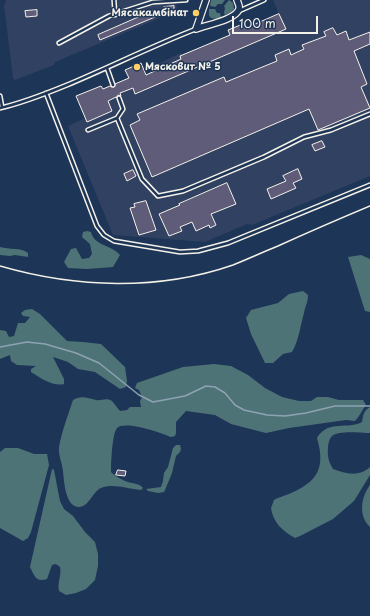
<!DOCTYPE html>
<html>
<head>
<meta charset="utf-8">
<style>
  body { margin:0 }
  #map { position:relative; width:370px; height:616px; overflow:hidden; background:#1d3557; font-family:"Playpen Sans",sans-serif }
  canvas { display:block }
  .scale { position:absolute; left:232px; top:16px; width:86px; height:18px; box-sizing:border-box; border:2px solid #f4f1e8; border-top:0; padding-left:5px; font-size:12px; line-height:14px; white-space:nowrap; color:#f4f1e8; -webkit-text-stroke:3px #1d3557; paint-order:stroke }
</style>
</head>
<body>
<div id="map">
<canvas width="370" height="616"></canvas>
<div class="scale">100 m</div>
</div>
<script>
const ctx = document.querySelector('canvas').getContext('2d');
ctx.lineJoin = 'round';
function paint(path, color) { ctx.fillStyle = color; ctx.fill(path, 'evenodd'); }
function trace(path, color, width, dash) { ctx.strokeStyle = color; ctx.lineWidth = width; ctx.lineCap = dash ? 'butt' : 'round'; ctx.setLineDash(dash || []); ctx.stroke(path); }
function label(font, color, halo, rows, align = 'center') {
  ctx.font = font + ' "Playpen Sans",sans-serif'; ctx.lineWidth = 3; ctx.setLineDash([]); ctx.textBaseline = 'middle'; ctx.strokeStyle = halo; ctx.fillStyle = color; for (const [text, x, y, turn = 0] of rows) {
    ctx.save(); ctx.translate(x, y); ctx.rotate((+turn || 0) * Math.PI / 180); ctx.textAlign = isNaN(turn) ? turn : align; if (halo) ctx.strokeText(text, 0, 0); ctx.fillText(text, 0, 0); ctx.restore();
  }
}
paint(new Path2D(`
  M6,0H176L177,11L55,62L54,65L15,80L13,78L4,5L6,2Z
  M273,0H370V176L252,225L247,224L205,242L113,235L68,126L85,118L76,96L101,86L103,89L127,79L129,77L125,70L146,75L155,70L153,66L181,53L183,55L230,35L228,30L243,24L245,28L279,14Z`), '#314162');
paint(new Path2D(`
  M211,0H225L222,4H218L215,7L210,6Z
  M229,0L233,3L234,9L231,12L225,15L224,13L225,8L224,6Z
  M209,9H215L217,13H220L221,17C216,19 213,20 209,16Z
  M87,231L91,232C94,246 112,245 120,255L113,267L87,269L68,268L64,262L71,249L76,248L82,259L89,258L92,254L90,244L82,237L83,232Z
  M0,247C9,250 21,247 28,253V257L15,255L10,256L0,255Z
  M361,255L370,259V312L365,311L348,257Z
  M303,291L308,295C308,302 305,307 304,313C300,327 299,340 292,352L283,354L273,363H265L251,334L246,318L251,310L278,303L289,294Z
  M32,309L40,314L67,341L83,342L101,344L125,367L127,381L126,387L120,389L95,372L78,369L68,362L53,357L64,379V384C53,387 39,377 31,372V369L36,366L17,365L11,361L10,355L0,359V330L6,331L9,337L14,336L18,323H25L30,317L23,316L21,313L25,310Z
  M214,364L231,366L248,375L265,388L282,397L299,401H311L317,397H328L339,400H363L366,405C362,410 360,416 355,421L346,420L289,428L266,433L231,424L215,415L186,411L176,422V433L175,436L171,437C162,433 124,420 117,428C112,434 111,464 111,472C115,476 122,480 128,482C134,484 139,483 143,488L141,490C128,489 113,483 101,488C92,492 89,507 79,507C65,507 64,480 63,471C62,463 58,454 59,447C62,431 68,415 73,400C82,395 87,398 96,400C101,401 107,397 112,401C115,404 117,408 120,411L127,410L130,407H141L140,401L142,397L139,390L135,388L137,383L183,367Z
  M370,407V433C361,433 339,430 332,436C329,439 328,444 328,448C327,456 329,462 333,469C346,474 359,477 370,467V475L354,501L333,519L300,536L295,538C282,531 273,522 271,508L274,500C279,497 284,496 289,494C317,482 326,469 317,438C328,419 348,430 362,422C363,415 364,410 370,407Z
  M176,445H180L181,449L180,452L176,456L172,473L165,490L164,492L158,493L148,491L146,489L161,487L163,481L164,473L168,467L173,448Z
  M5,448H18L34,454H47L49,465L31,532L28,538L23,541L0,528V452Z
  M52,469L54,470L60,501L64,509L73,516L85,532L95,542L98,554V566L95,580L86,589L76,593L66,595L59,591C57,582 62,575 60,567L56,564L52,565L47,579C36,583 34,575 30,567Z
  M370,485V527C358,516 361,497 370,485Z`), '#4e7376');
trace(new Path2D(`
  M0,347L27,342L45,344L76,353L99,363L139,395L153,402L185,396L206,386L215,387L225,393L235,405L244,410L267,415L285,416L306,413L335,406H370`), '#8da2b3', 1.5);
const building = new Path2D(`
  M174,6V11L165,12L164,7Z
  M37,10V16L26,17L25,11Z
  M153,11L155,17L100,40L98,35Z
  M279,14L286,29L135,94L133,88L120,93L121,96L118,95L116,98V97L108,101L112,111L87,122L76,96L101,86L103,89L110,86L114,87L115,84L129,78L125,70L141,63L146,75L181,59L180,56L230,35L228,30L243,24L245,28Z
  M333,28L337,35L346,31L349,40L370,32V44L354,51L367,84L361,87L370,108L318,130L309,109L152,177L130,125L140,120L137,114L224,77L226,82L277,61L275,55L289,49L291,55L304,49L302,45L326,36L324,32Z
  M322,141L325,147L315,151L312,145Z
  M298,169L302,179L293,183L296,188L271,199L267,189L286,181L283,176Z
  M133,170L136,176L127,181L124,174Z
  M227,183L236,204L211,214L216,225L210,228L209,225L196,231L192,222L180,227L182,231L169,236L159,214L180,205L179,204Z
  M146,201L156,230L139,235L130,208L135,207L134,204Z
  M118,470L126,471L125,476L116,475Z`);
paint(building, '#5f5c7a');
trace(building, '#f4f1e8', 1);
const service = new Path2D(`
  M114,0L115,15
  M239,11L264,0
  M59,43L109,16L153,2L186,0
  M107,68L113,85
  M46,93L97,226L104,235L114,241L180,252L198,251L228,243L370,185
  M0,96L2,107
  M119,98L123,109L117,118L142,179L158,196L183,191L264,157L304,137L331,130L370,114
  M0,108C23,103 45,94 67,85C110,67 152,46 196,29
  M88,130L117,118`);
const minor = new Path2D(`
  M196,29C206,25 236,20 239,9C240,6 238,3 237,0
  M196,29L206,0`);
trace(service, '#f4f1e8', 5.5);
trace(minor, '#f4f1e8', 8);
trace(service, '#1d3557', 2.5);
trace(minor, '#1d3557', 5.5);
trace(new Path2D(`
  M0,266C76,288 158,291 233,265C248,259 263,252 278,246C309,232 339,219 370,206`), '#f4f1e8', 1.5);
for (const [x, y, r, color] of [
  [196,13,4,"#ffd166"],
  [137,67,4,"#ffd166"]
]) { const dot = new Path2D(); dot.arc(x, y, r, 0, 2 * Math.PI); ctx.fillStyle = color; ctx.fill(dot); trace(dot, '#1d3557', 1.5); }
label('bold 10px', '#f4f1e8', '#1d3557', [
  ["Мясакамбінат",188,13],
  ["Мясковит № 5",145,67,"left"]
], 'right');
</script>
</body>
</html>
